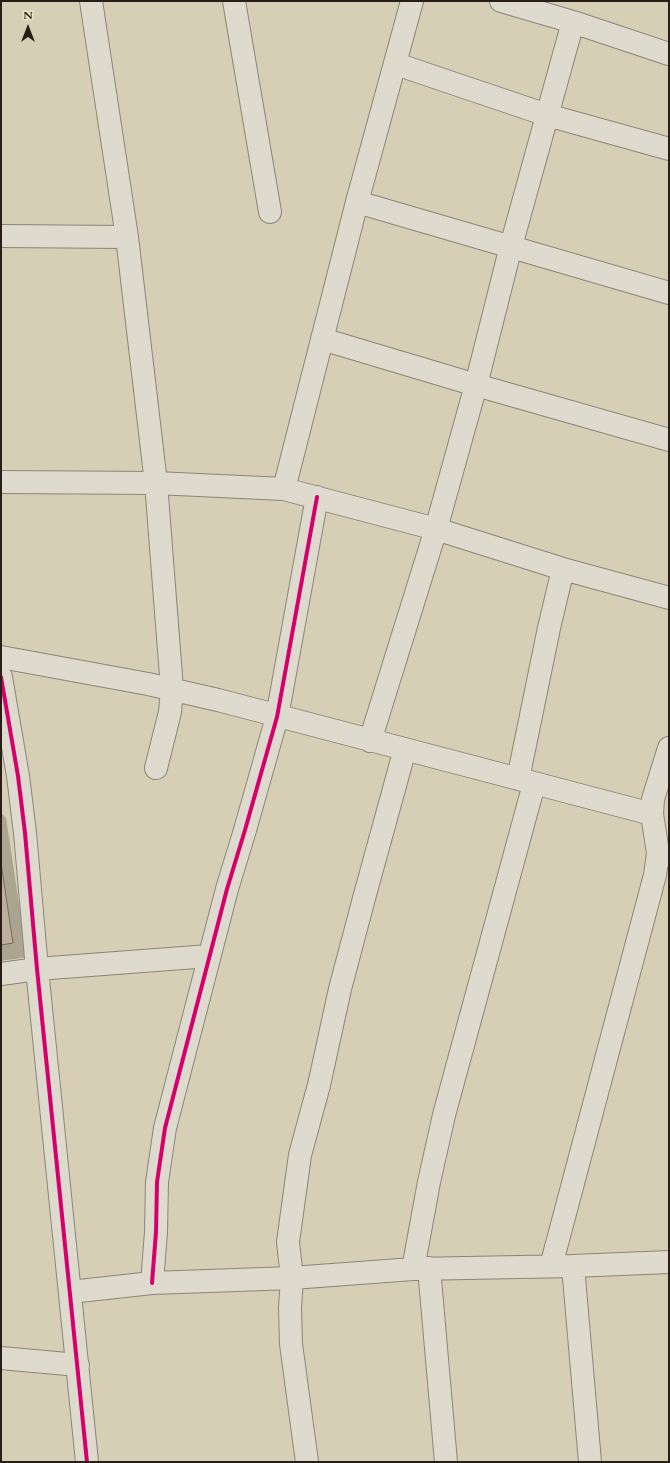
<!DOCTYPE html>
<html>
<head>
<meta charset="utf-8">
<style>
  body { margin:0 }
  #map { position:relative; width:670px; height:1463px; overflow:hidden; background:#d6ceb5; font-family:Cardo,serif }
  canvas { display:block }
  .frame { position:absolute; inset:0; border:2px solid #281e17; pointer-events:none }
  .north { position:absolute; left:8px; top:8px; width:40px; height:40px; -webkit-text-stroke:3px #ede4c6; paint-order:stroke; rotate:0deg; font-size:11px; font-weight:700; line-height:16px; text-align:center; color:#281e17 }
  .north::after { content:''; display:block; margin:auto; width:14px; height:18px; background:#281e17; clip-path:polygon(50% 0,100% 100%,50% 72%,0 100%) }
</style>
</head>
<body>
<div id="map">
<canvas width="670" height="1463"></canvas>
<div class="frame"></div>
<div class="north">N</div>
</div>
<script>
const ctx = document.querySelector('canvas').getContext('2d');
ctx.lineJoin = 'round';
function paint(path, color) { ctx.fillStyle = color; ctx.fill(path, 'evenodd'); }
function trace(path, color, width, dash) { ctx.strokeStyle = color; ctx.lineWidth = width; ctx.lineCap = dash ? 'butt' : 'round'; ctx.setLineDash(dash || []); ctx.stroke(path); }
paint(new Path2D(`
  M1,813L6,818L27,957L1,961Z`), '#0003');
const building = new Path2D(`
  M1,863L13,943L1,945Z`);
paint(building, '#bfae9c');
trace(building, '#736e61', 1);
const minor = new Path2D(`
  M91,1L127,237L156,483L172,689L170,712L156,768
  M234,1L270,212
  M501,1L573,22L669,54
  M396,64L547,115L669,149
  M357,202L669,293
  M1,236L127,237
  M322,339L476,385L669,440
  M1,482L156,483L284,489L436,529L563,569L669,598
  M284,489L357,202L412,1
  M1,657L148,684L218,700L652,814
  M1,677L18,776L25,833L37,969L87,1462
  M370,741L436,529L476,385L511,246L573,22
  M669,748L653,799L652,814L658,853L669,856
  M518,779L549,628L563,569
  M1,974L37,969L209,956
  M551,1266L655,875L658,853
  M573,1266L590,1462
  M429,1268L446,1462
  M413,1269L429,1182L444,1115L534,784
  M152,1283L156,1232L157,1182L165,1128L227,889L245,830L277,717L317,497
  M70,1292L152,1283L292,1278L413,1269L573,1266L669,1262
  M1,1358L78,1365
  M307,1462L291,1344L290,1308L292,1278L288,1242L300,1155L319,1085L340,989L363,902L405,749`);
trace(minor, '#8b8577', 24);
trace(minor, '#dedbce', 22);
trace(new Path2D(`
  M1,677L18,776L25,833L37,969L87,1462
  M152,1283L156,1232L157,1182L165,1128L227,889L245,830L277,717L317,497`), '#d6006c', 4);
</script>
</body>
</html>
